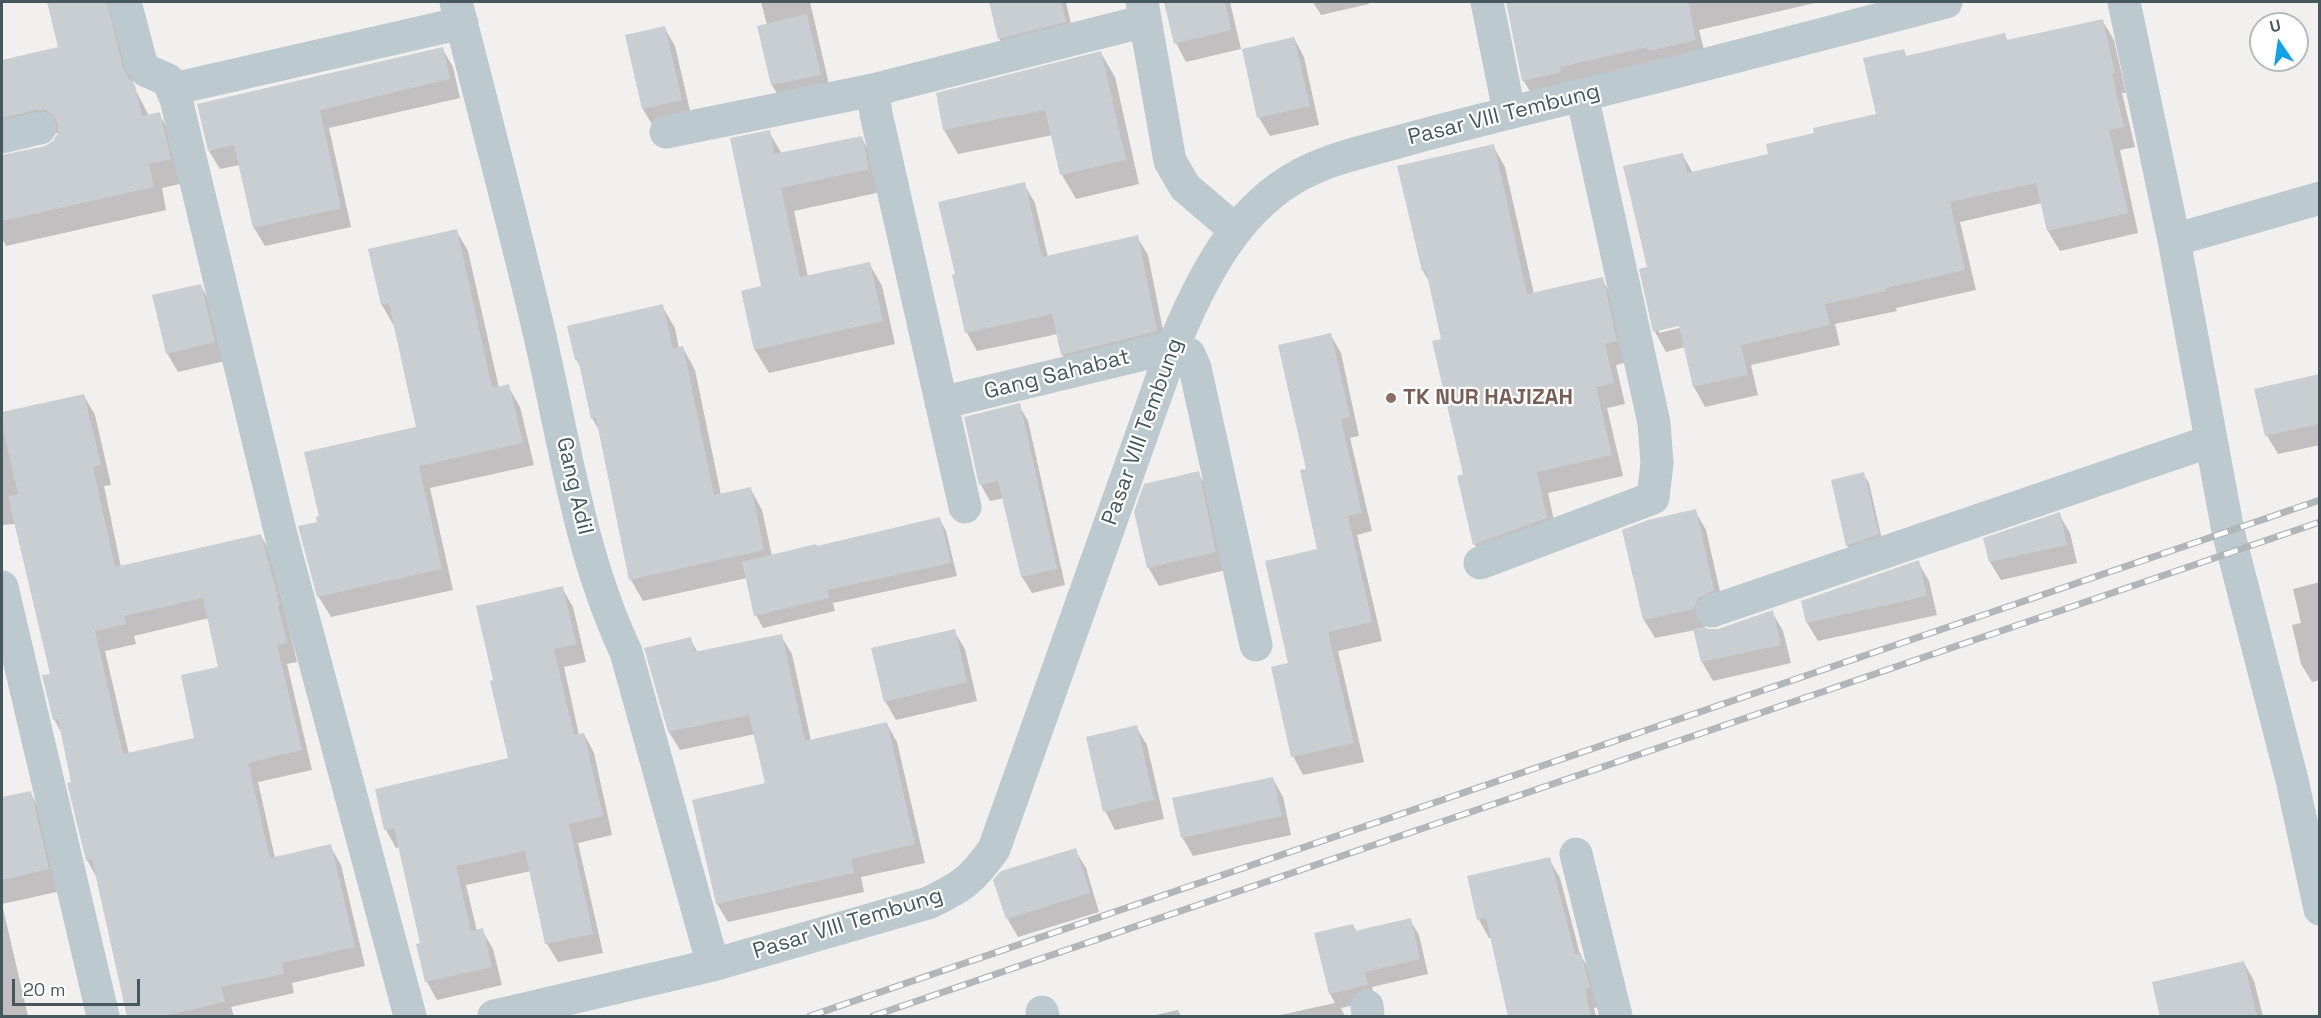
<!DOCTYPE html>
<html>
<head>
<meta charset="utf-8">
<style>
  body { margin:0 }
  #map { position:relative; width:2321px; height:1018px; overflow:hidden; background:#f2efef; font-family:"Space Grotesk",sans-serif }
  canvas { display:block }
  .frame { position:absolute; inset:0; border:3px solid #46585d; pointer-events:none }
  .north { position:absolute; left:2249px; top:12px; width:60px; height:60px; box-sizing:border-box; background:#fff; border:2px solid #b5bcbe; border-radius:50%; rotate:347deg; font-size:16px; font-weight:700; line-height:24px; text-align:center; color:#46585d }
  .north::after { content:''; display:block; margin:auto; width:21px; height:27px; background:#10a1eb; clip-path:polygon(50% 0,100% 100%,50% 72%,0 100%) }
  .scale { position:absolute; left:12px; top:979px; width:128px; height:27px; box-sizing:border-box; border:3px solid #46585d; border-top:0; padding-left:8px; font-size:18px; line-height:21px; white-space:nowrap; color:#46585d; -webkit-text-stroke:4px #fff; paint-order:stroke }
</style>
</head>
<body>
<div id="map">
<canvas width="2321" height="1018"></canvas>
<div class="frame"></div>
<div class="north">U</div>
<div class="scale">20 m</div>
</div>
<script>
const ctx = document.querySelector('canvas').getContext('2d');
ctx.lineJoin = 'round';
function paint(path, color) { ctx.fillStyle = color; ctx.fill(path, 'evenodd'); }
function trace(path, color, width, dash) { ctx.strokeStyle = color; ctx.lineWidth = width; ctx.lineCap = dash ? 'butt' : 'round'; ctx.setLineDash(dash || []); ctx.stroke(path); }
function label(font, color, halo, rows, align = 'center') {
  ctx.font = font + ' "Space Grotesk",sans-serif'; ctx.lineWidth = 4.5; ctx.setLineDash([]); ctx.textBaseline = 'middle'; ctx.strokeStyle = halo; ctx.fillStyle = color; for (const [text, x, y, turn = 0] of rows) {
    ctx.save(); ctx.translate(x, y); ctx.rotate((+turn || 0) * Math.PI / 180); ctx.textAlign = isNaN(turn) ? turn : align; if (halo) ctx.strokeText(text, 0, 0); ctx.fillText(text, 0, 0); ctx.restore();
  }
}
paint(new Path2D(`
  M49,2H123L120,31L134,87L149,116L159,114L173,138L184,183L162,188L166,210L6,246L2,238V157L45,148L53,143L60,133H50L2,149V61L59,48Z
  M761,2H810L831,93L783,104L772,85L759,27L767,25Z
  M991,2H1066L1075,41L1010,57L999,38Z
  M1166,2H1230L1241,49L1186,62L1176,43Z
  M1313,2H1368L1369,4L1321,15Z
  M1508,2H1819L1699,30L1706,58L1534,98L1523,80Z
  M2102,20L2114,40L2126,93H2122L2135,147L2120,150L2138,233L2060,251L2048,231L2042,203L1960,222L1976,290L1896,308L1897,311L1835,324L1840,345L1751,365L1758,395L1705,407L1694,387L1685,347L1666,352L1655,332L1641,270L1648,268L1682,154L1693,173L1770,156L1816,134L1878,115L1904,51L1907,57L2004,34L2008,41ZM1686,323L1687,326L1659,333V329Z
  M664,27L675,46L692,119L654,128L643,109L627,36Z
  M1294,38L1304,57L1319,125L1270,136L1259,118Z
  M442,48L453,67L460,98L329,128L351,227L265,246L254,228L240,165L220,169L209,151Z
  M1101,53L1115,77L1139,184L1076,199L1062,175L1053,135L958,154L944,130Z
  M769,132L782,154L861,137L874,160L881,192L794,211L808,277L869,263L882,286L895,344L769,373L755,350L743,292L763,287Z
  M1493,146L1505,167L1534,294L1602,279L1614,300L1628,362L1616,365L1625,404L1607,408L1623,476L1548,493L1558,539L1487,566L1475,545L1459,477L1465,476L1442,340L1430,283L1423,271Z
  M1024,184L1035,203L1048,257L1137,237L1148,255L1167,350L1073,373L1062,354L1058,334L977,351L967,333L953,276Z
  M456,230L468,251L499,388L508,386L520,407L534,465L430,488L453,590L331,617L318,596V523L418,428L394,326L382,305L369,250Z
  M201,286L211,304L225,361L178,372L167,353Z
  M662,306L675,328L679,349L683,348L695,370L721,495L750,488L762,510L772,556L816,548L939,518L946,531L957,576L833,603L835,611L763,628L756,615L747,578L643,601L631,580L600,432L592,418L581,368L576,359Z
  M1330,334L1341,353L1359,436L1350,438L1372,531L1357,535L1382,641L1338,651L1364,762L1303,775L1293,756L1290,664L1318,550L1308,470Z
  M2320,376V445L2278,454L2267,436L2256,390Z
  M84,396L95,415L111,485L104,486L121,567L261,536L272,555L297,662L287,664L312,770L258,782L275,858L330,846L341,865L365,966L292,983L294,993L231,1007L234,1016H128L97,878L87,860L62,734L54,719L52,675L15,524L2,525V414ZM209,618L220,668L196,739L129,754L105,651L136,644L134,636Z
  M1019,405L1028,421L1065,585L1032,593L1022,577L1004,498L990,501L981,485Z
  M1198,473L1209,492L1226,570L1159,586L1148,567Z
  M1863,474L1869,483L1883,544L1852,554L1847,545Z
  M1695,511L1706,530L1724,609L1709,617L1704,629L1718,630L1772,612L1783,631L1791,663L1713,681L1702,662L1695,630L1655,638L1644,620L1624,531Z
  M2059,514L2070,533L2077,563L2001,580L1990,562Z
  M1918,562L1929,581L1937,615L1818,641L1807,623Z
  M2320,582V680L2312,682L2301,664L2292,625L2301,623L2293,589Z
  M562,588L573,607L586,662L564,667L579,735L584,734L594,753L612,835L578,843L603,953L558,962L547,944L531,871L466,885L477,931L482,930L493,949L502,985L437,1000L427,982L422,944L400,847L396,848L386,830L509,760Z
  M954,631L965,649L977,701L896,720L885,701Z
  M781,636L792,654L811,741L887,724L897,742L925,863L861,877L864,892L728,922L717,904L766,785L755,734L680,750L669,732L690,639L698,653Z
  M1136,727L1147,745L1164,819L1115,830L1105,811Z
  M1273,779L1283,797L1291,835L1193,856L1182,837Z
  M30,792L42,814L61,891L2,904L28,1016H2V799Z
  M1075,850L1086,868L1099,912L1018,937L1007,918Z
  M1549,859L1560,878L1580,954L1591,973L1599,1007L1594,1008L1596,1016H1510L1492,938H1489L1479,920L1469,878Z
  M1410,920L1419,935L1428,974L1372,987L1375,1000L1341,1008L1345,1016H1276L1335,1003L1330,994L1353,925L1357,932Z
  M2244,963L2254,981L2263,1016H2162Z
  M1178,1010L1181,1016H1151Z`), '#0003');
paint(new Path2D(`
  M47,2H107L123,68L129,79L135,85L142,116L160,112L171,159L149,164L154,187L2,221V155L45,146L53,141L58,133V124L54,116L45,110H36L2,118V60L58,47Z
  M989,2H1061L1066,22L998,39Z
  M1164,2H1225L1231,30L1174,44Z
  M1506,2H1688L1696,40L1649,51L1648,47L1560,67L1561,72L1522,81Z
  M807,14L821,75L771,85L757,26Z
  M2103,19L2115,73L2112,74L2124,127L2109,130L2128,213L2047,231L2036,183L1950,202L1965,270L1886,288V291L1825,304L1830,325L1741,345L1748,375L1693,387L1679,326L1653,332L1639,269L1647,267L1623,166L1683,153L1687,173L1768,154L1766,144L1814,133L1813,128L1876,114L1863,58L1904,49L1906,56L2005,33L2007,40Z
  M665,26L682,100L642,109L625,35Z
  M1294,37L1310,106L1257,118L1242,49Z
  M443,47L450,79L320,110L341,208L253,228L234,145L208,151L197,104Z
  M1101,51L1126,160L1060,175L1045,110L943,130L936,93Z
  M770,130L774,154L862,136L869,169L781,188L800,277L870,262L883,321L754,350L741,291L761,286L730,138Z
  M1494,144L1527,294L1603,277L1617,341L1605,344L1614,383L1596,387L1612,455L1537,472L1547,518L1473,545L1457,476L1463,474L1432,341L1441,339L1426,270L1422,271L1397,166Z
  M1025,182L1042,257L1138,235L1157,331L1061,355L1052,314L965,333L952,275L955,274L938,202Z
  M457,229L492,388L509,384L523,443L419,466L442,569L317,597L298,526L317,522L316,517L319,516L304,452L416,427L389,303L381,305L368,249Z
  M201,284L215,342L166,354L152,295Z
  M663,304L673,349L683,346L714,495L751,487L764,550L629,580L596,418L591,419L578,359L575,360L567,326Z
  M1331,333L1350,417L1341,419L1362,513L1348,516L1372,622L1328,632L1354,743L1291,757L1271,667L1288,663L1265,561L1317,549L1300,470L1306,469L1278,345Z
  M2319,374V424L2265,436L2254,389Z
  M84,394L101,465L93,467L115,567L261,534L280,605L278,606L287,643L277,645L302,750L248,763L270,858L331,844L355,947L282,963L284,974L221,987L225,1002L159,1017H127L92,859L86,861L67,783L71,782L58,719L53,720L42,675L50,674L8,496L18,494L2,424V412ZM203,598L218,667L181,675L194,738L123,754L95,631L126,624L124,616Z
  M1020,403L1057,569L1021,577L998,481L979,485L964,417Z
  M1199,471L1216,552L1147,568L1134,512L1144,484Z
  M1864,472L1879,534L1846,546L1831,480Z
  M1696,509L1714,590L1698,598L1694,609L1643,620L1622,530L1648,520Z
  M2060,512L2067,545L1989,562L1983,538Z
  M940,517L951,563L827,590L829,598L754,616L742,562L816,544L817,546Z
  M1919,560L1927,596L1806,623L1801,601Z
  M563,586L576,644L554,649L574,735L584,733L603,816L569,824L593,934L545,944L525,851L456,866L471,931L483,928L492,967L425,982L416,944L420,943L394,828L384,830L375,789L508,758L490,681L493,680L476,606Z
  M1773,610L1781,645L1701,662L1693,629L1703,627L1709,629H1718Z
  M955,629L967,682L884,702L871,648Z
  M782,634L805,741L887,722L915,844L851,859L854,873L716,904L692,800L765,783L749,715L668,732L644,648L691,637L694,652Z
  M1137,725L1154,800L1103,812L1086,737Z
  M1273,777L1282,816L1181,838L1172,798Z
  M31,791L49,869L2,880V797Z
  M1076,848L1090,893L1006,919L993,880L1001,871Z
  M1550,857L1575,954L1581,953L1590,988L1585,989L1591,1017H1508L1486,918L1477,920L1467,876Z
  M1411,918L1420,959L1365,972L1368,985L1329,994L1314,933L1353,924L1355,931Z
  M2244,961L2257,1017H2160L2152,982Z`), '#c8ced2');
trace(new Path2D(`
  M125,2L141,63L145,70L168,80L176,99L281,535L410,1016
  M456,2C484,112 513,222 539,332C564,439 579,552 626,652L713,965
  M1142,2L1170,161L1185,187L1234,229
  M1487,2L1509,111
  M2124,2L2174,240L2228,531L2292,780L2320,909
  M173,89L462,23
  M873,90L1145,21
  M666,132L873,90L876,114L965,507
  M2,137L40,128
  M2174,240L2320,198
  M941,403L1173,347L1189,354L1195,368L1256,645
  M1480,563L1653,498L1657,463L1654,423L1582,95
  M2,587L103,1016
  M1712,611L2211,441
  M1576,854L1616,1016
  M1367,1006L1368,1016
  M1042,1012L1043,1016
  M494,1016L713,965L928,903C962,887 972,880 994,849L1173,347C1199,284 1232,216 1291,180C1323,160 1362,152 1398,142C1459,125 1520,110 1582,95C1704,66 1825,33 1946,2`), '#bccacf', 33);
const rail = new Path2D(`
  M810,1016L2320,500
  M873,1016L2320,522`);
trace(rail, '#b1b6ba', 7);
trace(rail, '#fff', 4.5, [14]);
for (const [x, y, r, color] of [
  [1391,398,6,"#8d6e63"]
]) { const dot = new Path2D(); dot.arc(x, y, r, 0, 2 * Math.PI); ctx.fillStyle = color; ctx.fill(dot); trace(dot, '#fff', 2); }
label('22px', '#46585d', '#fff', [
  ["Pasar VIII Tembung",1504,115,-14],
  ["Gang Sahabat",1057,375,-14],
  ["Pasar VIII Tembung",1143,432,-70],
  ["Gang Adil",574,486,77],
  ["Pasar VIII Tembung",848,924,-17]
]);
label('bold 22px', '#785e54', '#fff', [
  ["TK NUR HAJIZAH",1403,398]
], 'left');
</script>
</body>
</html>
